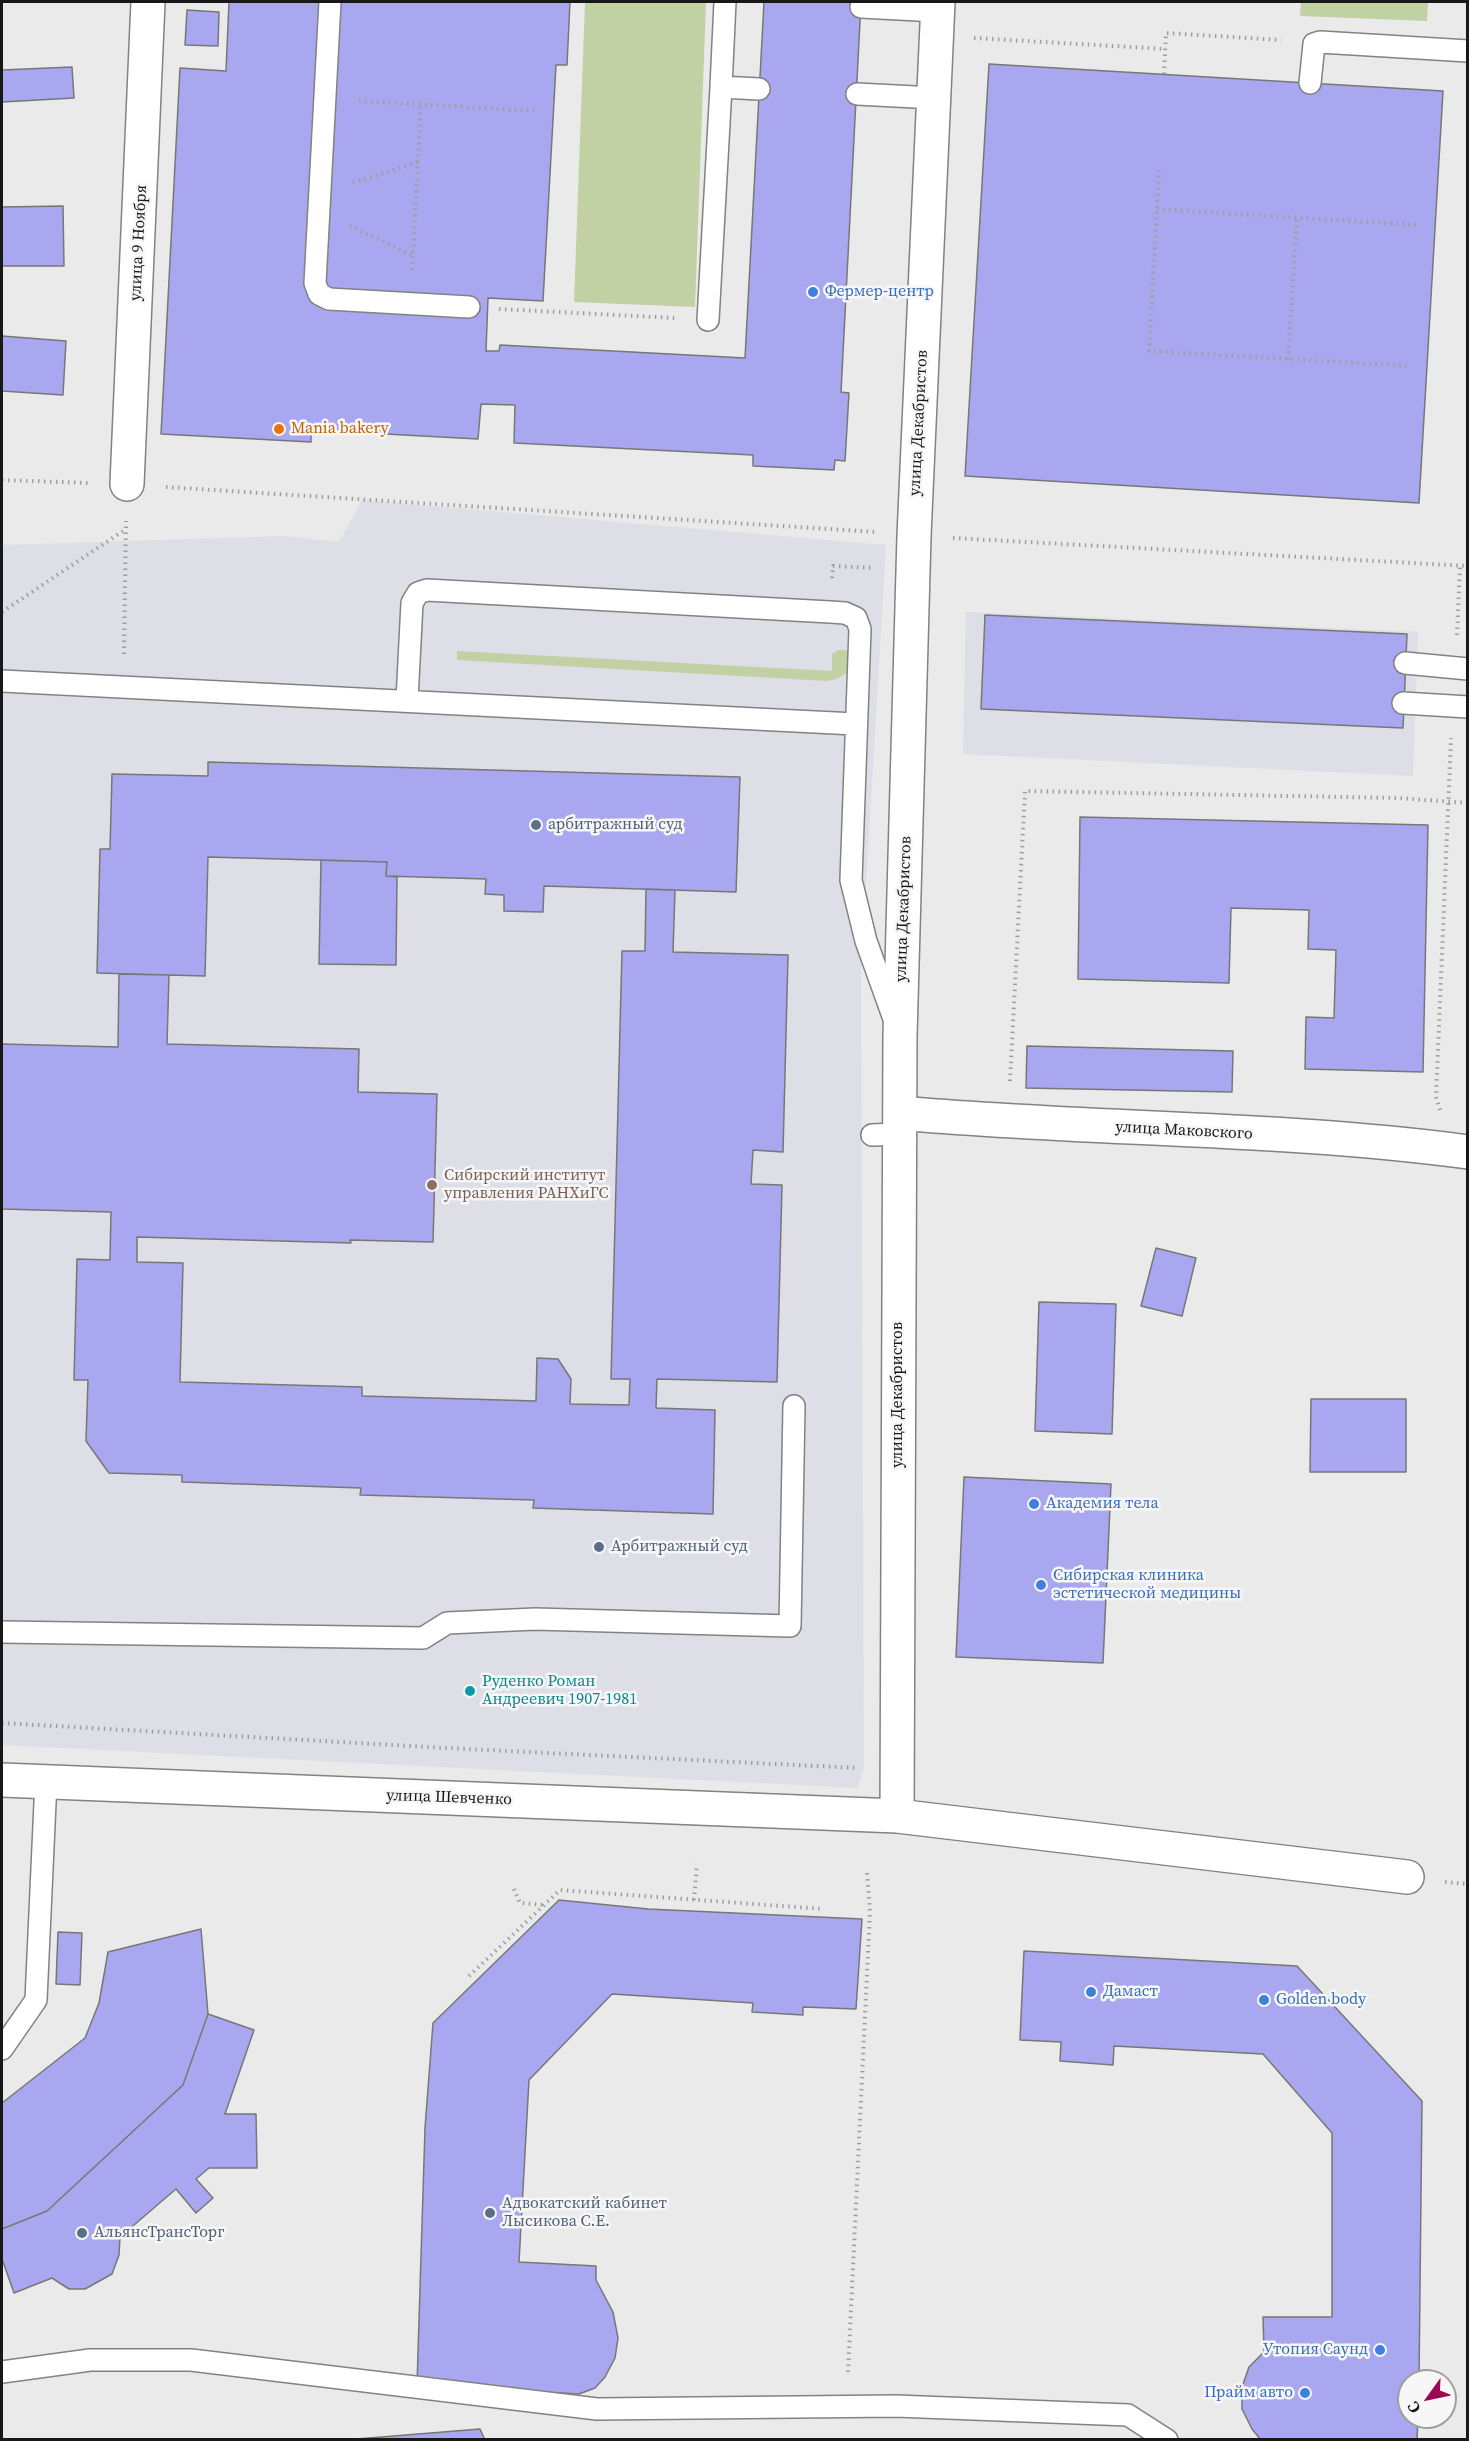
<!DOCTYPE html>
<html>
<head>
<meta charset="utf-8">
<style>
  body { margin:0 }
  #map { position:relative; width:1469px; height:2441px; overflow:hidden; background:#eaeaeb; font-family:"Source Serif 4",serif }
  canvas { display:block }
  .frame { position:absolute; inset:0; border:3px solid #181818; pointer-events:none }
  .north { position:absolute; left:1397px; top:2369px; width:60px; height:60px; box-sizing:border-box; background:#f7f7f8; border:2px solid #9e9e9e; border-radius:50%; rotate:237deg; font-size:16px; font-weight:700; line-height:24px; text-align:center; color:#181818 }
  .north::after { content:''; display:block; margin:auto; width:21px; height:27px; background:#9b0856; clip-path:polygon(50% 0,100% 100%,50% 72%,0 100%) }
</style>
</head>
<body>
<div id="map">
<canvas width="1469" height="2441"></canvas>
<div class="frame"></div>
<div class="north">С</div>
</div>
<script>
const ctx = document.querySelector('canvas').getContext('2d');
ctx.lineJoin = 'round';
function paint(path, color) { ctx.fillStyle = color; ctx.fill(path, 'evenodd'); }
function trace(path, color, width, dash) { ctx.strokeStyle = color; ctx.lineWidth = width; ctx.lineCap = dash ? 'butt' : 'round'; ctx.setLineDash(dash || []); ctx.stroke(path); }
function label(font, color, halo, rows, align = 'center') {
  ctx.font = font + ' "Source Serif 4",serif'; ctx.lineWidth = 5; ctx.setLineDash([]); ctx.textBaseline = 'middle'; ctx.strokeStyle = halo; ctx.fillStyle = color; for (const [text, x, y, turn = 0] of rows) {
    ctx.save(); ctx.translate(x, y); ctx.rotate((+turn || 0) * Math.PI / 180); ctx.textAlign = isNaN(turn) ? turn : align; if (halo) ctx.strokeText(text, 0, 0); ctx.fillText(text, 0, 0); ctx.restore();
  }
}
paint(new Path2D(`
  M362,500L886,545L861,970L864,1768L858,1788L2,1745V545L284,536L339,542Z
  M966,612L1418,632L1413,776L963,754Z`), '#dddee6');
paint(new Path2D(`
  M585,2H706L695,307L574,302Z
  M1301,2H1428L1427,21L1300,16Z
  M838,650H846L851,654L848,672L837,679L827,681L457,660V651L832,671V654Z`), '#c1d1a3');
const building = new Path2D(`
  M229,2H570L567,65H556L543,301L488,298L486,351H499L500,345L745,358L764,2H861L841,392L849,393L845,461L835,460L834,470L753,466V455L514,443L515,405L481,404L478,439L311,430V442L161,434L180,68L226,71Z
  M187,10L219,12L218,46L185,45Z
  M989,64L1443,91L1419,503L965,476Z
  M72,67L74,98L2,102V70Z
  M63,206L64,266H2V207Z
  M2,336L66,341L63,395L2,391Z
  M985,615L1407,634L1403,728L981,709Z
  M208,762L740,777L736,892L544,886L543,912L504,911V895L485,894L486,879L386,876L387,862L208,857L205,976L97,973L100,849H110L112,774L208,776Z
  M1080,817L1428,825L1423,1072L1305,1069L1306,1017L1334,1018L1336,950L1308,949L1309,910L1231,908L1229,983L1078,979Z
  M321,860L387,862L386,876L397,877L396,965L319,964Z
  M646,889L675,890L673,952L788,955L783,1152L753,1150L751,1184L782,1185L777,1382L657,1379L656,1408L715,1410L713,1514L533,1508L534,1500L360,1495L361,1488L182,1482V1475L109,1473L86,1441L88,1380H74L77,1259L110,1260L111,1212L2,1209V1044L118,1047L119,974L169,975L167,1044L359,1049L358,1092L437,1094L433,1242L350,1240L351,1243L137,1237V1262L183,1263L180,1382L362,1387V1396L536,1401L537,1358L558,1359L571,1379L570,1404L629,1405L630,1379H611L622,951H645Z
  M1027,1046L1233,1051L1232,1092L1026,1088Z
  M1156,1248L1196,1258L1182,1316L1141,1306Z
  M1039,1302L1116,1304L1112,1434L1035,1431Z
  M1311,1399H1406V1472H1310Z
  M964,1477L1111,1484L1103,1663L956,1657Z
  M559,1900L648,1909L862,1919L856,2009L803,2007V2015L752,2012L753,2003L612,1994L529,2080L519,2262L596,2266V2280L613,2312L618,2338L615,2358L605,2377L595,2388L579,2394L417,2385L425,2128L433,2023Z
  M201,1929L208,2014L183,2085L47,2211L2,2229V2103L85,2038L99,2003L108,1952Z
  M58,1932L82,1933L80,1985L56,1984Z
  M1024,1951L1297,1966L1422,2101L1419,2381H1409V2417H1418L1417,2440H1261L1252,2429L1242,2409V2387L1249,2367L1264,2352L1263,2317H1332V2133L1263,2054L1114,2046L1113,2065L1060,2061L1061,2042L1020,2040Z
  M208,2014L254,2030L225,2114H256L257,2168H209L196,2179L213,2198L196,2213L176,2189L120,2237L119,2255L112,2274L85,2289H69L52,2278L14,2293L2,2259V2229L47,2211L183,2085Z
  M480,2429L485,2440H344Z`);
paint(building, '#a8a7ef');
trace(building, '#777778', 1.5);
const lane = new Path2D(`
  M330,2L315,283L319,294L329,299L469,307
  M861,7L937,11
  M1310,83L1314,44L1320,42L1468,51
  M721,87L725,2
  M857,94L934,98
  M708,320L721,87L759,89
  M1405,663L1468,669
  M2,681L855,724
  M407,700L412,603L418,593L427,590L830,612L845,613L856,618L860,629L851,880L866,941L894,1019
  M1403,703L1468,707
  M872,1135L899,1134
  M2,1632L423,1638L447,1623L535,1619L790,1626L794,1406
  M2,2049L36,2000L46,1781
  M2,2372L90,2360H191L597,2409L896,2406L1128,2415L1167,2440`);
const street = new Path2D(`
  M127,484L148,2
  M900,1113C1089,1130 1280,1127 1468,1152
  M2,1780L897,1816L1407,1877
  M897,1816L900,1036L914,536L938,2`);
trace(lane, '#828283', 24);
trace(street, '#828283', 36);
trace(new Path2D(`
  M974,38L1166,49
  M1164,74L1166,33L1281,40
  M359,101L537,111
  M1159,170L1149,351L1410,366
  M353,183L418,162
  M1157,209L1418,225
  M350,226L412,255
  M412,270L421,104
  M499,309L675,318
  M1288,359L1297,218
  M2,480L89,483
  M166,487L877,532
  M953,538L1468,566
  M832,578L833,566L873,568
  M2,612L126,529
  M1457,635L1460,566
  M124,654L126,521
  M1010,1081L1025,791L1398,798L1468,803
  M1440,1110L1436,1097L1451,738
  M2,1723L446,1748L858,1768
  M1445,1882L1468,1884
  M514,1889L520,1903L544,1905
  M694,1900L697,1864
  M469,1976L560,1890L824,1909
  M848,2372L870,1911L867,1873`), '#9e9e9f', 4, [1.5, 4.5]);
trace(lane, '#fff', 21);
trace(street, '#fff', 33);
for (const [x, y, r, color] of [
  [813,292,6,"#3f7fe0"],
  [279,429,6,"#e8710a"],
  [536,825,6,"#5c6f8a"],
  [432,1185,6,"#8d6e63"],
  [1034,1504,6,"#3f7fe0"],
  [599,1547,6,"#5c6f8a"],
  [1041,1585,6,"#3f7fe0"],
  [470,1691,6,"#0f9aa8"],
  [1091,1992,6,"#3f7fe0"],
  [1264,2000,6,"#3f7fe0"],
  [490,2213,6,"#5c6f8a"],
  [82,2233,6,"#5c6f8a"],
  [1380,2350,6,"#3f7fe0"],
  [1305,2393,6,"#3f7fe0"]
]) { const dot = new Path2D(); dot.arc(x, y, r, 0, 2 * Math.PI); ctx.fillStyle = color; ctx.fill(dot); trace(dot, '#f7f7f8', 2); }
label('16px', '#181818', '#f7f7f8', [
  ["улица 9 Ноября",139,243,-87],
  ["улица Декабристов",919,423,-87],
  ["улица Декабристов",904,909,-88],
  ["улица Маковского",1184,1131,3],
  ["улица Декабристов",898,1395,-90],
  ["улица Шевченко",449,1798,2]
]);
label('16px', '#366cbe', '#f7f7f8', [
  ["Фермер-центр",825,292],
  ["Академия тела",1046,1504],
  ["Сибирская клиника",1053,1576],
  ["эстетической медицины",1053,1594],
  ["Дамаст",1103,1992],
  ["Golden body",1276,2000],
  ["Утопия Саунд",1368,2350,"right"],
  ["Прайм авто",1293,2393,"right"]
], 'left');
label('16px', '#c56008', '#f7f7f8', [
  ["Mania bakery",291,429]
], 'left');
label('16px', '#4e5e75', '#f7f7f8', [
  ["арбитражный суд",548,825],
  ["Арбитражный суд",611,1547],
  ["Адвокатский кабинет",502,2204],
  ["Лысикова С.Е.",502,2222],
  ["АльянсТрансТорг",94,2233]
], 'left');
label('16px', '#785e54', '#f7f7f8', [
  ["Сибирский институт",444,1176],
  ["управления РАНХиГС",444,1194]
], 'left');
label('16px', '#0d838f', '#f7f7f8', [
  ["Руденко Роман",482,1682],
  ["Андреевич 1907-1981",482,1700]
], 'left');
</script>
</body>
</html>
